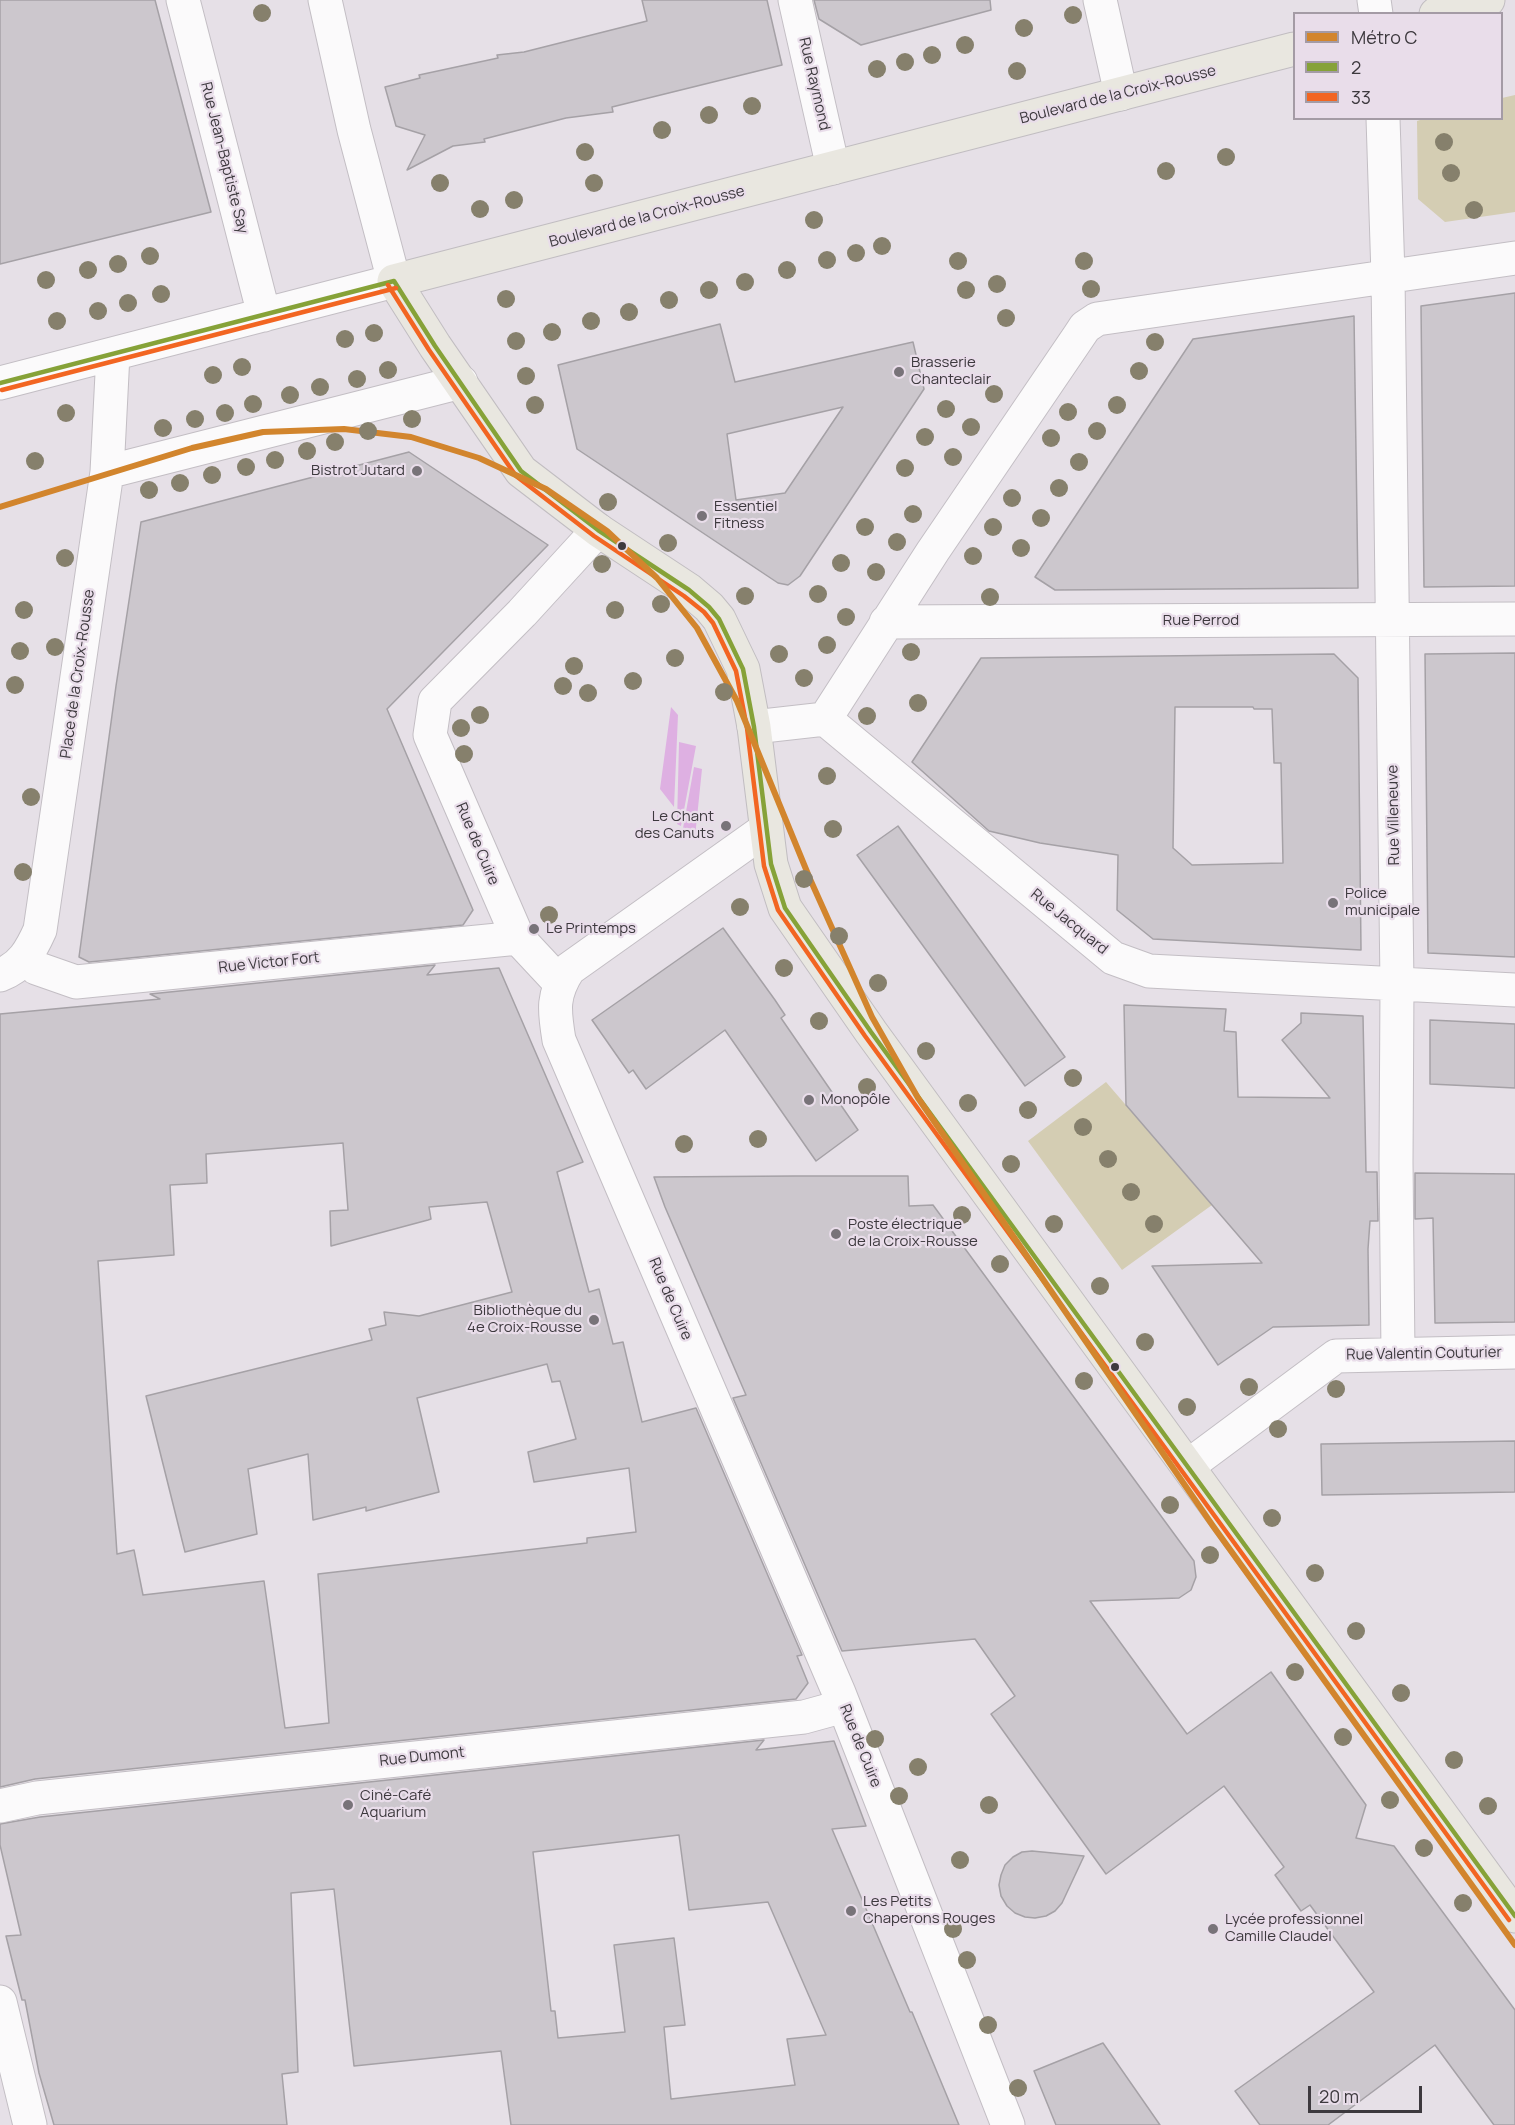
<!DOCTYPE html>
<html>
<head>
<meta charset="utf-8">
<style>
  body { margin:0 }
  #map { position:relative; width:1515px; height:2125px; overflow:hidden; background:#e6e0e7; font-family:Manrope,sans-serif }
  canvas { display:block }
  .legend { position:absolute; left:1293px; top:12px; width:210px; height:108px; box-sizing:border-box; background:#e9ddea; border:2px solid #a49ba5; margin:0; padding:8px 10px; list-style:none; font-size:18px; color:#3d393e }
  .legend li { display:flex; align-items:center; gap:12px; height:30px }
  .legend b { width:30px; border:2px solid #a49ba5 }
  .scale { position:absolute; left:1308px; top:2086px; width:114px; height:27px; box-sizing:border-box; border:3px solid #3d393e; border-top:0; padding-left:8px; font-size:18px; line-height:21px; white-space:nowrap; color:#3d393e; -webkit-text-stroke:4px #e9ddea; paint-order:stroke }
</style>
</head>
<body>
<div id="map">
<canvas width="1515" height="2125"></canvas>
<ul class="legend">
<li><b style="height:8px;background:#d2852d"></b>Métro C</li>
<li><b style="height:8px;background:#86a238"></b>2</li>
<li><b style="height:8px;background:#f26522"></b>33</li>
</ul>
<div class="scale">20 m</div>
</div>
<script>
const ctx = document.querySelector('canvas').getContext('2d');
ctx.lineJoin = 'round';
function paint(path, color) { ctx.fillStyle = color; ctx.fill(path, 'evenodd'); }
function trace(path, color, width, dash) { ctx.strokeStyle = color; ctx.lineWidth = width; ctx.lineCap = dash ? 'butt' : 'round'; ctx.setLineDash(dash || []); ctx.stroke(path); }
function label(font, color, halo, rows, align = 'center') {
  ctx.font = font + ' Manrope,sans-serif'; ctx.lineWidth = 4.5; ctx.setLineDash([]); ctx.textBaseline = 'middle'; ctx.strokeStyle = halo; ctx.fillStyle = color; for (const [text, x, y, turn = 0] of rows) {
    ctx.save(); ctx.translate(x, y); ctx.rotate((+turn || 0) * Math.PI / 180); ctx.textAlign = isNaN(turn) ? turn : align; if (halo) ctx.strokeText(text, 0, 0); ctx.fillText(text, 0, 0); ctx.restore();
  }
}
paint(new Path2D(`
  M1515,95V212L1445,222L1418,199L1417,121L1426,118H1502V98Z
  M1106,1082L1212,1205L1122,1270L1028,1141Z`), '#d4cdb3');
paint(new Path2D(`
  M671,707L678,715L674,807L660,789Z
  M679,742L696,746L681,826L677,824Z
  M694,767L702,769L695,837L682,834Z`), '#deb0e2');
const building = new Path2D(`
  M0,0H155L211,212L0,264Z
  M642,0H767L782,65L612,107L613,112L566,118L484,139L485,142L453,146L407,170L425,135L396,126L385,87L420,78L419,75L498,58L497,55L524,52L647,21Z
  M814,0H990L991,10L861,45L819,19Z
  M1515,293V586L1424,587L1421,306Z
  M1354,316L1358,588L1055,590L1035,577L1193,339Z
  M720,324L735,382L913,342L924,389L800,576L788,585L778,583L577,449L558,365ZM843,407L785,493L736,500L727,434Z
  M409,452L548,545L387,709L473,910L463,925L89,962L79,957L116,686L141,522Z
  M1515,653V957L1428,953L1425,654Z
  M1334,654L1358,678L1361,950L1153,939L1117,910L1118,855L1040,843L989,831L912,762L981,658ZM1175,707H1253L1254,709H1272L1274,763H1281L1283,863L1192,865L1173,848Z
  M898,826L1065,1057L1025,1086L857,855Z
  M723,928L775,1000L785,1015L781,1018L858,1130L816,1161L725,1030L646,1089L633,1070L629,1073L592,1020Z
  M435,965L427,975L499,968L583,1162L557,1172L589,1292L599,1289L613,1344L623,1342L642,1422L696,1408L802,1655L797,1656L808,1683L796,1699L35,1779L0,1787V1014L160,999L150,994ZM343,1143L348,1210L330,1211L331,1246L428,1220L431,1219L429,1207L487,1202L512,1292L419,1316L384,1312L386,1325L369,1329L372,1340L146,1396L185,1552L257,1534L248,1469L308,1454L313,1520L366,1507V1511L439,1492L417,1398L547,1364L552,1382L560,1381L576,1439L528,1452L534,1482L629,1468L636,1532L587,1538V1543L318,1574L329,1723L285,1728L264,1581L143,1595L134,1550L117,1554L98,1261L174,1255L170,1185L207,1183L206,1154Z
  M1124,1005L1226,1009L1224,1031L1236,1032L1238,1097L1330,1098L1282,1040L1301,1023V1013L1363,1016L1366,1172H1377L1378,1221H1370L1368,1249L1369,1325L1273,1327L1218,1365L1152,1266L1262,1263L1126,1105Z
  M1430,1020L1515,1024V1088L1430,1084Z
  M1415,1173L1515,1174V1322L1435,1323L1433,1218L1415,1219Z
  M795,1176H908L909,1206L933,1205L1194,1561L1196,1577L1191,1590L1179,1598L1090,1601L1187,1734L1271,1672L1366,1805L1356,1838L1394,1846L1515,2010V2125H1494L1435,2045L1328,2125H1260L1235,2091L1374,1992L1310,1905L1301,1911L1275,1875L1284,1867L1224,1786L1106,1874L991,1714L1015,1696L975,1639L842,1651L733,1398L746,1395L665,1207L654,1177Z
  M1515,1441V1492L1322,1495L1321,1444Z
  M764,1740L756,1750L834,1741L866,1826L832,1829L910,2012H912L959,2125H511L501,2051L354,2066L334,1889L291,1893L298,2072L282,2074L287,2125H54L39,2073L25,2000H22L6,1936L21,1935L0,1845V1824L40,1817ZM679,1835L689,1910L768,1902L826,2035L787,2039L795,2085L671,2099L664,2027L685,2025L674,1938L614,1945L625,2032L558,2038L555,2011H551L533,1852Z
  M1032,1851L1084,1856L1062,1903L1055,1911L1046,1916L1035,1918L1025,1917L1015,1913L1007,1906L1001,1896L999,1885L1001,1875L1005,1865L1013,1857L1022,1852Z
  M1103,2043L1160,2125H1056L1034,2071Z`);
paint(building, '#ccc7cd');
trace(building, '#a5a1a6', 1.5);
const minor = new Path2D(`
  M183,0L264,315
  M795,0L833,168
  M1100,0L1121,94
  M1374,0L1376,14
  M1383,118L1388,276L1397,984L1396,1162L1398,1354
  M0,383L394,281L354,130L325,0
  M107,472L461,382
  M886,622L1515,619
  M825,719L1113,958L1149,971L1515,990
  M754,727L825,719L933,551L1079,336L1085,327L1097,319L1515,258
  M766,829L569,969C552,995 554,1010 559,1040L839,1693L1008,2125
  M27,957L36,968L76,982L518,938
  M0,975C22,967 31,950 40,930L107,472L113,354
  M560,983L518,938L430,735L435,701L522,613L598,530
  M1188,1466L1336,1356L1515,1352
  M0,1806L37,1798L804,1717L844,1706
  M0,2002L30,2125`);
const major = new Path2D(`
  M1436,14L1488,0
  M1294,49L394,281L435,346L521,471L598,530L689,590L709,607L719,619L743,669L754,727L771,864L785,908L871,1032L1515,1916`);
trace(minor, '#c3bec4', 35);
trace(major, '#c1bdc1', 35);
trace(minor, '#fbfafb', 33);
trace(major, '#e9e7e0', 33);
trace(new Path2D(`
  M394,281L435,346L521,471L598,530L689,590L709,607L719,619L743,669L754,727L771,864L785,908L871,1032L1515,1916
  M0,383L394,281`), '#86a238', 4.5);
trace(new Path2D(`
  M388,285L429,350L516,476L594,536L684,596L704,612L713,623L736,671L747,728L764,866L778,910L865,1036L1509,1920
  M2,390L396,288`), '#f26522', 4.5);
trace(new Path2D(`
  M0,507L192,448L263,432L344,429L411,437L479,458L546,489L607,531L657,578L697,628L737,701L810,879L872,1017L918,1098L1213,1526L1515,1945`), '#d2852d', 6);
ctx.fillStyle = '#86806c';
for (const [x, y] of [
  [262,13],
  [1073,15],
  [1024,28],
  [965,45],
  [932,55],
  [905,62],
  [877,69],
  [1017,71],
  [752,106],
  [709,115],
  [662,130],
  [1444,142],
  [585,152],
  [1226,157],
  [1166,171],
  [1451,173],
  [440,183],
  [594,183],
  [514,200],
  [480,209],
  [1474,210],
  [814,220],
  [882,246],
  [856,253],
  [150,256],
  [827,260],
  [958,261],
  [1084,261],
  [118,264],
  [88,270],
  [787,270],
  [46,280],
  [745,282],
  [997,284],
  [1091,289],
  [709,290],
  [966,290],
  [161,294],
  [506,299],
  [669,300],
  [128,303],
  [98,311],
  [629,312],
  [1006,318],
  [57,321],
  [591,321],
  [552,332],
  [374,333],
  [345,339],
  [516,341],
  [1155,342],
  [242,367],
  [388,370],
  [1139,371],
  [213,375],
  [526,376],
  [357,379],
  [320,387],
  [994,394],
  [290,395],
  [253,404],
  [535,405],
  [1117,405],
  [946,409],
  [1068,412],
  [66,413],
  [225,413],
  [195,419],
  [412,419],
  [971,427],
  [163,428],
  [368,431],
  [1097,431],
  [925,437],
  [1051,438],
  [335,442],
  [307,451],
  [953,457],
  [275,460],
  [35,461],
  [1079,462],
  [246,467],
  [905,468],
  [212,475],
  [180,483],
  [1059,488],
  [149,490],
  [1012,498],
  [608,502],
  [913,514],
  [1041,518],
  [865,527],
  [993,527],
  [897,542],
  [668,543],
  [1021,548],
  [973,556],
  [65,558],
  [841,563],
  [602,564],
  [876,572],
  [818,594],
  [745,596],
  [990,597],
  [661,604],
  [24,610],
  [615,610],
  [846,617],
  [827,645],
  [55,647],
  [20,651],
  [911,652],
  [779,654],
  [675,658],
  [574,666],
  [804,678],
  [633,681],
  [15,685],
  [563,686],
  [724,692],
  [588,693],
  [918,703],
  [480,715],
  [867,716],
  [461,728],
  [464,754],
  [827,776],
  [31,797],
  [833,829],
  [23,872],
  [804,879],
  [740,907],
  [549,915],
  [839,936],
  [784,968],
  [878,983],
  [819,1021],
  [926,1051],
  [1073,1078],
  [867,1087],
  [968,1103],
  [1028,1110],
  [1083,1127],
  [758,1139],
  [684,1144],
  [1108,1159],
  [1011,1164],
  [1131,1192],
  [962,1215],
  [1054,1224],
  [1154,1224],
  [1000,1264],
  [1100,1286],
  [1145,1342],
  [1084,1381],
  [1249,1387],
  [1336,1389],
  [1187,1407],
  [1278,1429],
  [1170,1505],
  [1272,1518],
  [1210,1555],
  [1315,1573],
  [1356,1631],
  [1295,1672],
  [1401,1693],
  [1343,1737],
  [875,1739],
  [1454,1760],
  [918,1767],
  [899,1796],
  [1390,1800],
  [989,1805],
  [1488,1806],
  [1424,1848],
  [960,1860],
  [1463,1903],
  [953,1929],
  [967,1960],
  [988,2025],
  [1018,2088]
]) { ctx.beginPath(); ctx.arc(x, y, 9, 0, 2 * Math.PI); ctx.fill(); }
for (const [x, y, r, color] of [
  [899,372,6,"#787379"],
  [417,471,6,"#787379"],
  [702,516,6,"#787379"],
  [622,546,5,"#3d393e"],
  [726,826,6,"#787379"],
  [1333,903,6,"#787379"],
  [534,929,6,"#787379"],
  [809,1100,6,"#787379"],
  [836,1234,6,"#787379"],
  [594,1320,6,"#787379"],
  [1115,1367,5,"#3d393e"],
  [348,1805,6,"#787379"],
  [851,1911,6,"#787379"],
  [1213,1929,6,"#787379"]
]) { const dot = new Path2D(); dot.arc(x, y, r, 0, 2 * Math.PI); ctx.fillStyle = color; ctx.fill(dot); trace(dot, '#e9ddea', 2); }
label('15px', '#3d393e', '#e9ddea', [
  ["Rue Raymond",814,84,77],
  ["Boulevard de la Croix-Rousse",1118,95,-14],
  ["Rue Jean-Baptiste Say",224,158,76],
  ["Boulevard de la Croix-Rousse",647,217,-15],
  ["Rue Perrod",1201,621],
  ["Place de la Croix-Rousse",78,674,-82],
  ["Rue Villeneuve",1394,815,-91],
  ["Rue de Cuire",477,844,67],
  ["Rue Jacquard",1069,922,39],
  ["Rue Victor Fort",269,963,-6],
  ["Rue de Cuire",670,1299,67],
  ["Rue Valentin Couturier",1424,1354,-1],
  ["Rue de Cuire",860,1746,68],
  ["Rue Dumont",422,1757,-6]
]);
label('15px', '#3d393e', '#e9ddea', [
  ["Brasserie",911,363],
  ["Chanteclair",911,380],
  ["Bistrot Jutard",405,471,"right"],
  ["Essentiel",714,507],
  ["Fitness",714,524],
  ["Le Chant",714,817,"right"],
  ["des Canuts",714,834,"right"],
  ["Police",1345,894],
  ["municipale",1345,911],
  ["Le Printemps",546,929],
  ["Monopôle",821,1100],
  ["Poste électrique",848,1225],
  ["de la Croix-Rousse",848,1242],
  ["Bibliothèque du",582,1311,"right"],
  ["4e Croix-Rousse",582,1328,"right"],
  ["Ciné-Café",360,1796],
  ["Aquarium",360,1813],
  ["Les Petits",863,1902],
  ["Chaperons Rouges",863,1919],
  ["Lycée professionnel",1225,1920],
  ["Camille Claudel",1225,1937]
], 'left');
</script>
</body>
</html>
